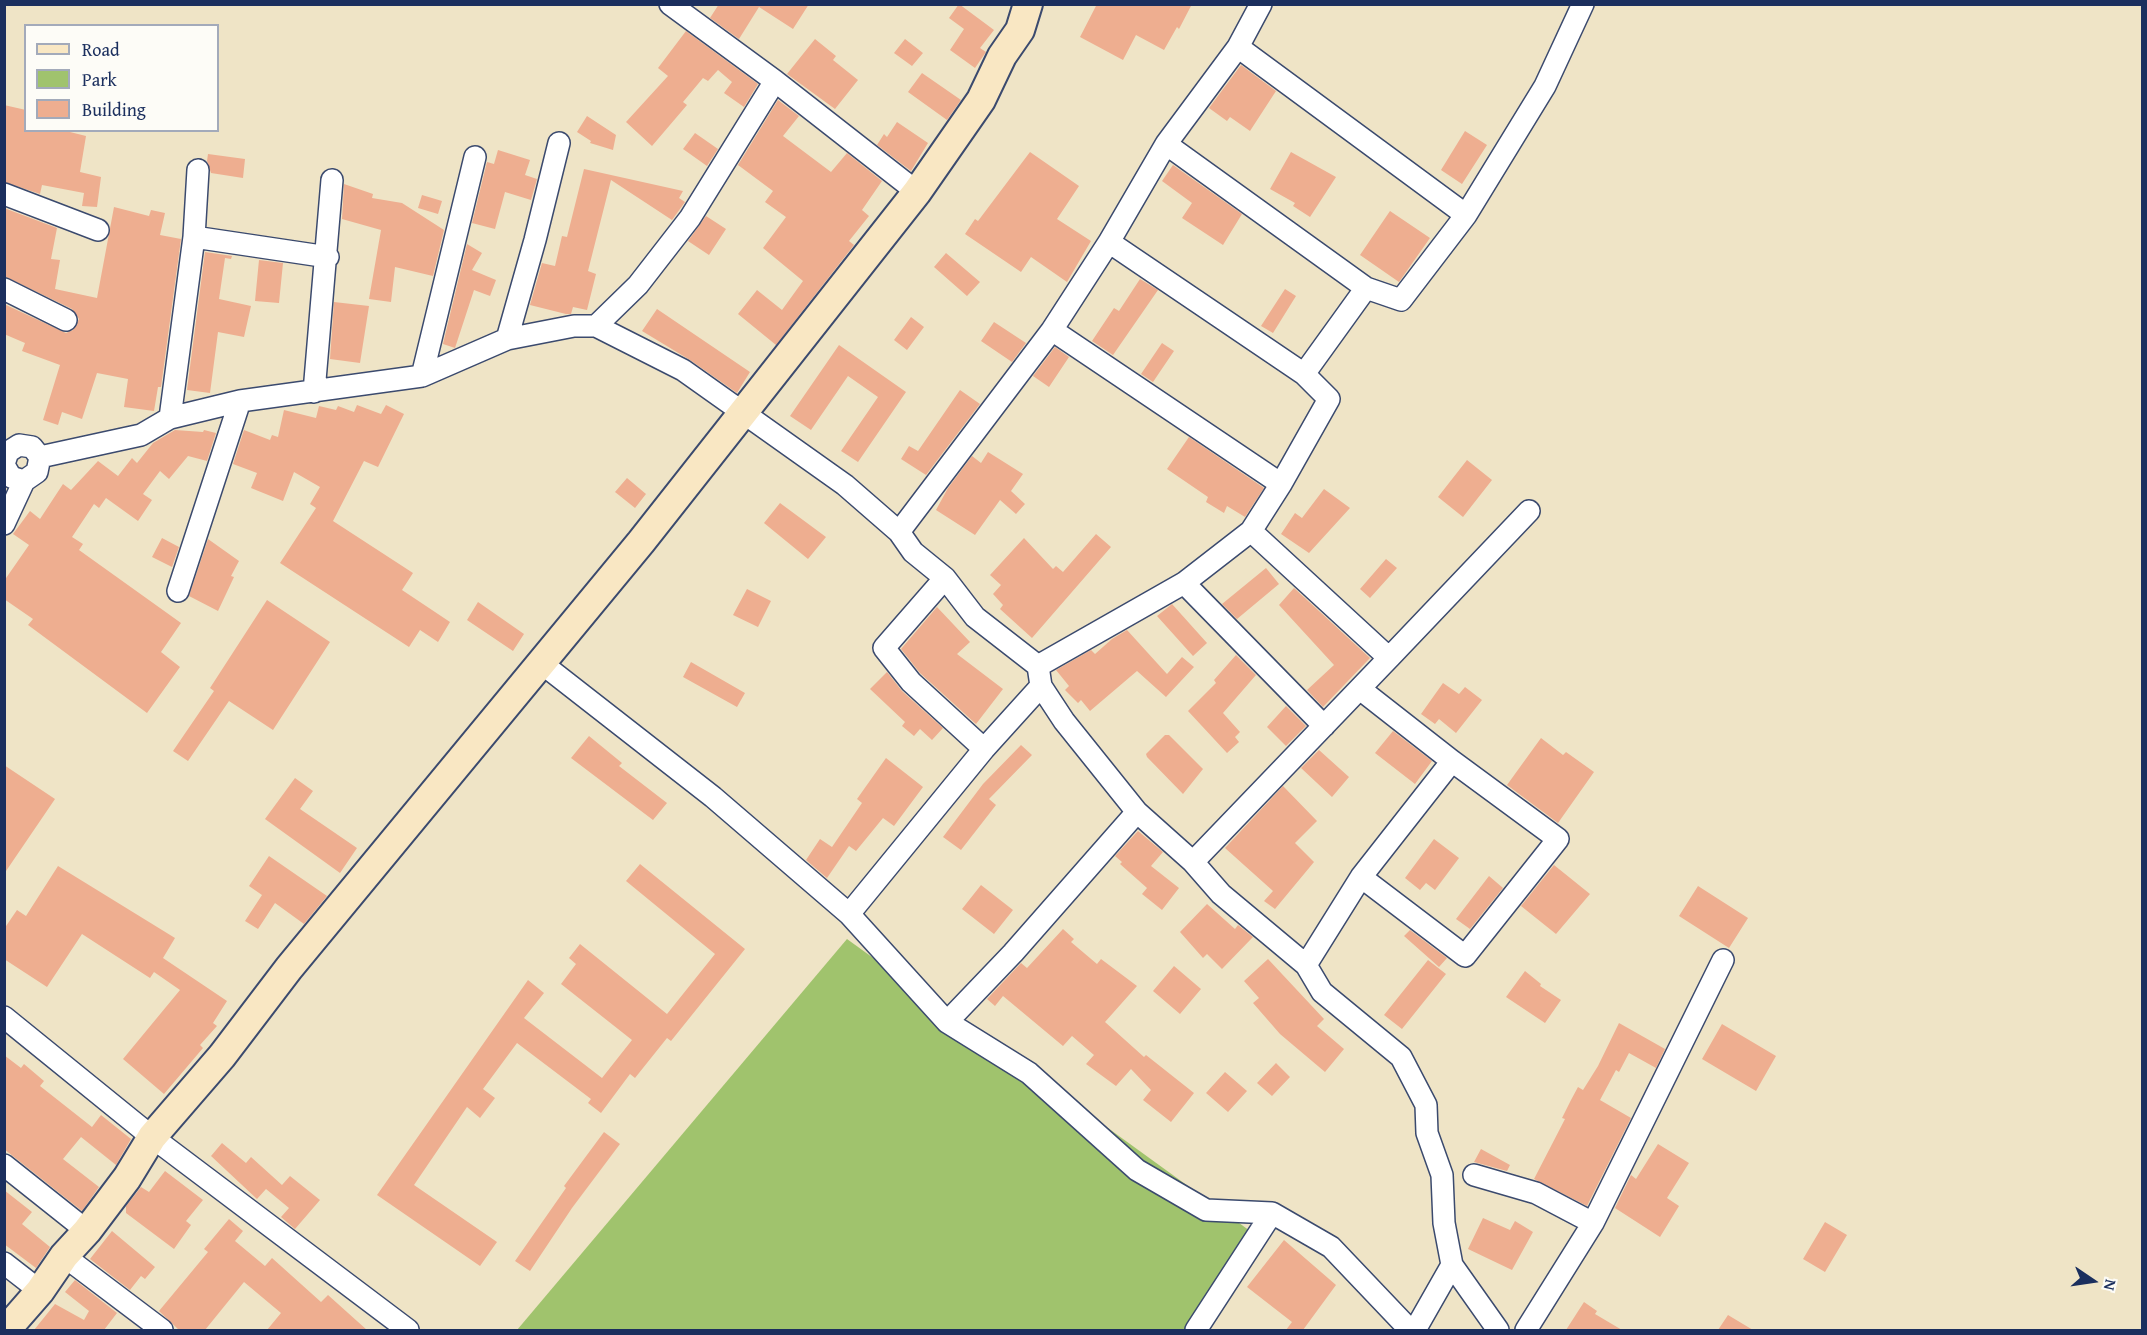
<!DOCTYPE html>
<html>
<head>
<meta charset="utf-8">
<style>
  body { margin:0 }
  #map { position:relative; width:2147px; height:1335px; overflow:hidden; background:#efe4c6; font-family:"Gentium Book Plus",serif }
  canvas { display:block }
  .frame { position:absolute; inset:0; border:6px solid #1b2f5e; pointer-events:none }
  .legend { position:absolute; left:24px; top:24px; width:195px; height:108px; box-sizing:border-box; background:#fdfcf7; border:2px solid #a3aaba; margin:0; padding:8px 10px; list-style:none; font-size:18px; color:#1b2f5e }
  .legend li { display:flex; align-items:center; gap:12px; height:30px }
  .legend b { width:30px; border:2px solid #a3aaba }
  .north { position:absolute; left:2063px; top:1251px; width:60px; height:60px; -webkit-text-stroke:4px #fdfcf7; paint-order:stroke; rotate:103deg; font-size:16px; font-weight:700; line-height:24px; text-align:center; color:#1b2f5e }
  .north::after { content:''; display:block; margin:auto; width:21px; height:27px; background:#1b2f5e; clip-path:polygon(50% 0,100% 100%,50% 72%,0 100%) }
</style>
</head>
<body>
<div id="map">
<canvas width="2147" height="1335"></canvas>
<div class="frame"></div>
<ul class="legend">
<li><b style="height:8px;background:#f9e7c3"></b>Road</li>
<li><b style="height:16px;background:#a0c36d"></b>Park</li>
<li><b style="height:16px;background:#eeae90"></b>Building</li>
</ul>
<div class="north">N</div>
</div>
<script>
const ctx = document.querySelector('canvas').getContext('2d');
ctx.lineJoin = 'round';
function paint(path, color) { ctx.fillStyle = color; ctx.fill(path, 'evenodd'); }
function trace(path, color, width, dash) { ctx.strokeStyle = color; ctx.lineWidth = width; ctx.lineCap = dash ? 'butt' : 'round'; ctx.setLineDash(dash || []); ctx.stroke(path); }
paint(new Path2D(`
  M847,939L1257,1236L1196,1330H517Z`), '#a0c36d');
paint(new Path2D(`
  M719,4H809L793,29L759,7L739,39L710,18Z
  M959,4L994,30L980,48L986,52L975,68L950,50L964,29L949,18Z
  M1097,4H1192L1179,29L1177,27L1164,50L1136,35L1123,60L1080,37Z
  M686,31L758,84L744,107L724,93L732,82L718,70L708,81L703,78L683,102L687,105L652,146L626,122L668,76L658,68Z
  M815,39L836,56L833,60L858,80L835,109L787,74Z
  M905,39L923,53L912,66L894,53Z
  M1241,65L1276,91L1250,131L1230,117L1227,121L1209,108Z
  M922,73L961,100L947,120L908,92Z
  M778,100L799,116L783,136L831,172L847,153L882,181L862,210L869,216L849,241L854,245L776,345L738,314L757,290L782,310L803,281L763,248L786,217L765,202L773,191L738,165Z
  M4,105L26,110V130H62L86,136L80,172L101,177L97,207L82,206L84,193L42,185L40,194L4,182Z
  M587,116L616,135L613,150L590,143L591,141L577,132Z
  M897,122L928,143L911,171L877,145L884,134L887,137Z
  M1465,131L1487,145L1462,184L1441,170Z
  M695,133L718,149L707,166L683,149Z
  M498,150L530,160L525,175L537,179L531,200L505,192L495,229L472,223L487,162L494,164Z
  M1030,152L1079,186L1057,219L1091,241L1067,282L1031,257L1021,272L965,234L975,219L978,221Z
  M1291,152L1336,177L1310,217L1293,206L1295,203L1270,189Z
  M208,154L245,159L243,178L211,173L207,161Z
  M1173,165L1242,214L1223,245L1182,218L1192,203L1162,181Z
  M584,169L683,191L679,198L685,202L672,220L611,180L588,271L596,274L587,310L573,307L571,314H566L530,305L542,263L555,266L562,236L567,237Z
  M344,184L373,194L372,198L402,203L444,230L433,276L395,267L391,302L369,299L381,230L342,219Z
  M422,195L442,201L438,214L418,208Z
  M114,207L149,216L151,210L165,213L160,235L181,239L161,387H158L154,411L124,407L128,379L97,373L82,419L62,412L58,425L43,420L60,365L22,351L25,343L4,334V304L66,333L73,330L79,319L72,309L4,276V208L57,228L51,259L60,260L55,289L97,298Z
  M1390,211L1430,238L1399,282L1360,255Z
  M706,216L726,229L709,255L688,241Z
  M467,244L482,253L472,270L496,280L490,296L474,290L455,348L443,344Z
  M205,252L232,256L231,259L225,258L219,299L251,306L244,337L218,332L210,393L187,390Z
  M946,253L980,282L967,296L934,267Z
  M259,260L283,263L279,303L255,301Z
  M1140,279L1158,290L1113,355L1092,341L1114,308L1119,311Z
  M1285,289L1296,296L1273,333L1261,326Z
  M334,302L369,306L360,363L330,359Z
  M657,309L750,372L737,393L690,360L642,331Z
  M911,317L924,327L907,350L894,340Z
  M994,322L1026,343L1012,362L981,341Z
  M1162,343L1174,351L1153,382L1141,374Z
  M839,345L906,392L858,462L841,451L878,397L848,376L811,430L790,416Z
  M1055,347L1069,357L1049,387L1033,376Z
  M960,390L980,404L926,475L901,459L909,446L918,451Z
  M357,405L381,414L386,405L404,414L378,467L364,461L333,521L413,573L402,590L450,622L438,642L420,630L409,647L280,563L316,508L310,504L320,487L294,472L283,501L251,488L257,473L233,464L244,430L270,440L272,435L278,437L284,410L316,418L319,406L336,410L338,406L354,412Z
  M175,430L203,432L204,430L216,433L207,461L188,456L169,479L160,471L143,494L152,500L138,521L106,498L99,508L94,504L72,537L83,544L79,550L181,623L161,652L180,667L147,713L28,625L33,619L4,599V581L29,545L13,534L30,511L40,519L63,484L71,490L98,461L118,476L132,458L137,463L153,443Z
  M1189,437L1264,488L1245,517L1227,506L1224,513L1206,502L1208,497L1167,469Z
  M988,452L1023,474L1011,491L1025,504L1016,514L1000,500L975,535L936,510L948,488L972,456L981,463Z
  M1467,460L1492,480L1463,517L1438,497Z
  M627,478L646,494L635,508L615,492Z
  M1324,489L1350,508L1309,553L1281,534L1295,513L1302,518Z
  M780,503L826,537L808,559L764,523Z
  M1096,534L1111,547L1032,638L1000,609L1003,605L993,594L1001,585L990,575L1024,538L1053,569L1056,566L1063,572Z
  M162,538L179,547L172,567L152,557Z
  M208,539L239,561L231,576L234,577L218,611L189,596Z
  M1386,559L1397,568L1370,598L1360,589Z
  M1266,568L1279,584L1237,619L1222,604Z
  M1294,588L1370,658L1323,707L1307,690L1334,665L1279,605Z
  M747,589L771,601L758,627L733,615Z
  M267,600L330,642L273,730L229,701L188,761L173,751L214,691L210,688Z
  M478,602L524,634L513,651L467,620Z
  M1172,604L1207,643L1193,656L1157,616Z
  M937,607L970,642L957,654L1003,689L976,724L920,673L901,649Z
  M1127,630L1167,674L1182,657L1194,667L1166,697L1137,671L1090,711L1081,700L1078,703L1065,690L1069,686L1056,670L1091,650L1095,654L1112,639Z
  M1236,655L1256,675L1223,713L1240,732L1235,737L1239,742L1227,753L1188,711L1216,683L1214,680Z
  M691,662L745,693L737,707L683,677Z
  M887,672L902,691L943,728L932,740L920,729L914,736L902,726L905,722L870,689Z
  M1443,683L1459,694L1465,687L1482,700L1456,733L1439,719L1435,724L1421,714Z
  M1286,706L1306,726L1286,746L1267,727Z
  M1393,731L1432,761L1415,784L1375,753Z
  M1165,735H1169L1203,769L1183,794L1147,757L1146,754Z
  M589,736L622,763L619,766L667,803L653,820L571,758Z
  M1541,738L1563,755L1566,752L1594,772L1558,823L1507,785Z
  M1021,745L1032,755L989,799L996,805L961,850L943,837L983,784Z
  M1319,750L1349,777L1332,797L1301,768Z
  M886,758L923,787L894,826L883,818L856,851L849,846L827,878L806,860L820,839L832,847L862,803L857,799Z
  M4,765L55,799L4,874Z
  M295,778L313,791L300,809L357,848L340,873L265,819Z
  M1283,786L1317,821L1295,843L1314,862L1275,909L1264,901L1273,891L1225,848Z
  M1138,831L1163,852L1151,866L1179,888L1162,910L1142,894L1147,888L1120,864L1122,862L1115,856Z
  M1434,839L1459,858L1435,890L1426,883L1420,890L1405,878Z
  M269,856L327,896L304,924L275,903L258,929L245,921L262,895L249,886Z
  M640,864L745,949L671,1041L667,1038L635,1078L630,1074L601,1113L588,1103L591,1099L517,1043L483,1089L495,1098L480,1118L467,1107L414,1185L497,1242L480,1266L377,1195L528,980L544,993L524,1018L602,1078L632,1040L561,984L576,964L569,958L580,944L667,1014L715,954L626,881Z
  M1554,865L1590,894L1556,934L1521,906Z
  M58,866L175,938L163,958L227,1001L213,1023L217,1026L200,1045L203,1048L164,1094L123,1059L180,990L154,972L150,978L82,934L47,987L4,959V929L17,910L26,916Z
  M1489,876L1503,888L1470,929L1456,919Z
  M981,885L1013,910L994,934L962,909Z
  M1698,886L1748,918L1729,948L1679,916Z
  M1207,904L1235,929L1238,925L1253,937L1222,969L1207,954L1203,958L1180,932Z
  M1063,929L1074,939L1071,942L1097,964L1101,959L1137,986L1105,1022L1144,1057L1146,1055L1194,1093L1171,1122L1143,1100L1151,1090L1131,1069L1116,1086L1086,1064L1094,1055L1072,1036L1063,1046L1003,996L995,1006L987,999L1021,963L1027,968Z
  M1410,930L1447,958L1439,967L1404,936Z
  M1268,959L1324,1019L1317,1026L1344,1049L1325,1072L1280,1034L1253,1003L1259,998L1244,981Z
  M1428,960L1446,974L1402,1029L1384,1015Z
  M1174,966L1201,989L1180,1014L1153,991Z
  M1525,971L1541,984L1540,986L1561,1000L1545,1023L1506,997Z
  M1619,1023L1665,1049L1656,1068L1629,1053L1619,1072L1616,1070L1600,1100L1631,1118L1587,1206L1534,1179L1565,1119L1562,1118L1571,1100L1578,1087L1583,1090L1598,1066Z
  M1722,1024L1776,1056L1756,1091L1702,1059Z
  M4,1055L21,1068L24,1064L44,1081L40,1086L92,1127L101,1115L131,1139L116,1165L81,1137L63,1159L99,1187L82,1211L4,1149Z
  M1276,1063L1290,1077L1272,1096L1257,1083Z
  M1225,1072L1247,1091L1228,1112L1206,1093Z
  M604,1132L620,1144L572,1208L530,1271L515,1261L566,1188L564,1186Z
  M222,1143L246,1163L251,1157L282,1185L290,1176L320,1200L295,1229L281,1217L289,1208L266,1189L257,1199L211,1156Z
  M1658,1144L1689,1163L1667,1198L1679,1206L1660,1237L1615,1208L1631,1175L1636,1179Z
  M1481,1149L1510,1165L1507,1171L1474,1162Z
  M165,1171L203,1200L186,1221L191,1225L174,1249L126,1213V1206L141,1187L149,1192Z
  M4,1190L32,1212L22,1224L50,1247L36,1268L4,1244Z
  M1483,1218L1510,1230L1515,1221L1533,1232L1512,1270L1468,1249Z
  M229,1219L243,1231L235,1241L265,1266L272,1258L321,1302L328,1295L367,1330H267L281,1313L244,1282L205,1330H179L159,1311L208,1252L204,1249Z
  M1825,1222L1847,1235L1825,1272L1803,1259Z
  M112,1231L155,1267L145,1279L141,1276L130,1290L90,1259Z
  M1284,1240L1336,1285L1303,1330H1286L1292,1322L1247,1287Z
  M75,1280L117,1313L104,1330H34L55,1304L84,1320L89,1311L65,1292Z
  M1584,1302L1597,1311L1595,1314L1622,1330H1566Z
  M1728,1315L1753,1330H1718Z`), '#eeae90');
const street = new Path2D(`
  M670,4L775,81L917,192
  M1261,4L1238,47L1166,144L1366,288L1401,300L1466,215L1545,86L1583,4
  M1238,47L1466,215
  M1166,144L1109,242L1304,374L1366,288
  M4,194L98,230
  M194,237L328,257
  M1109,242L1052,330L1281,484L1329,399L1304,374
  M4,289L66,320
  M596,326L638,285L690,218L775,81
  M507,339L535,240L559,143
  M422,376L475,157
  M314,392L332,180
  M170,418L194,237L198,170
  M40,457L141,435L170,418L240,401L422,376L507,339L574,326H596L683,370L845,485L899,532L913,552L945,578L975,617L1038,666L1041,686L1064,721L1137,812L1193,862L1221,894L1306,965L1322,992L1401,1057L1426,1105L1427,1133L1442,1175L1444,1223L1452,1265L1498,1330
  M4,464L8,452L19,445L32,447L40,457L37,472L24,481L11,477L4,465
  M4,524L24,481
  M899,532L1052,330
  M945,578L884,648L911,682L984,749
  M1184,583L1324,726
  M178,591L240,401
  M1389,658L1529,511
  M540,662L713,797L849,914L984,749L1041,686
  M1038,666L1184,583L1251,531L1281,484
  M1193,862L1389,658L1251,531
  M1361,877L1465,956L1558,839L1452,761
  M849,914L947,1022L1029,1073L1137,1170L1206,1210L1272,1213L1331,1247L1410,1330
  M1306,965L1361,877L1452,761L1360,689
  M4,1017L152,1137L408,1330
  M947,1022L1013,953L1137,812
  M4,1165L87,1231
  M1474,1175L1536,1193L1593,1223L1526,1330
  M1593,1223L1723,960
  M64,1256L162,1330
  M4,1263L40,1291
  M1196,1330L1272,1213
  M1415,1330L1452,1265`);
const secondary = new Path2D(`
  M6,1330L40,1291L64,1256L87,1231L127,1178L152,1137L222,1056L289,968L641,542L917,192L981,100L1002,56L1020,30L1028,4`);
trace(street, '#3b4a6e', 24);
trace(secondary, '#3b4a6e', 32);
trace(street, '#fff', 21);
trace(secondary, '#f9e7c3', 28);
</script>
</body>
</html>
